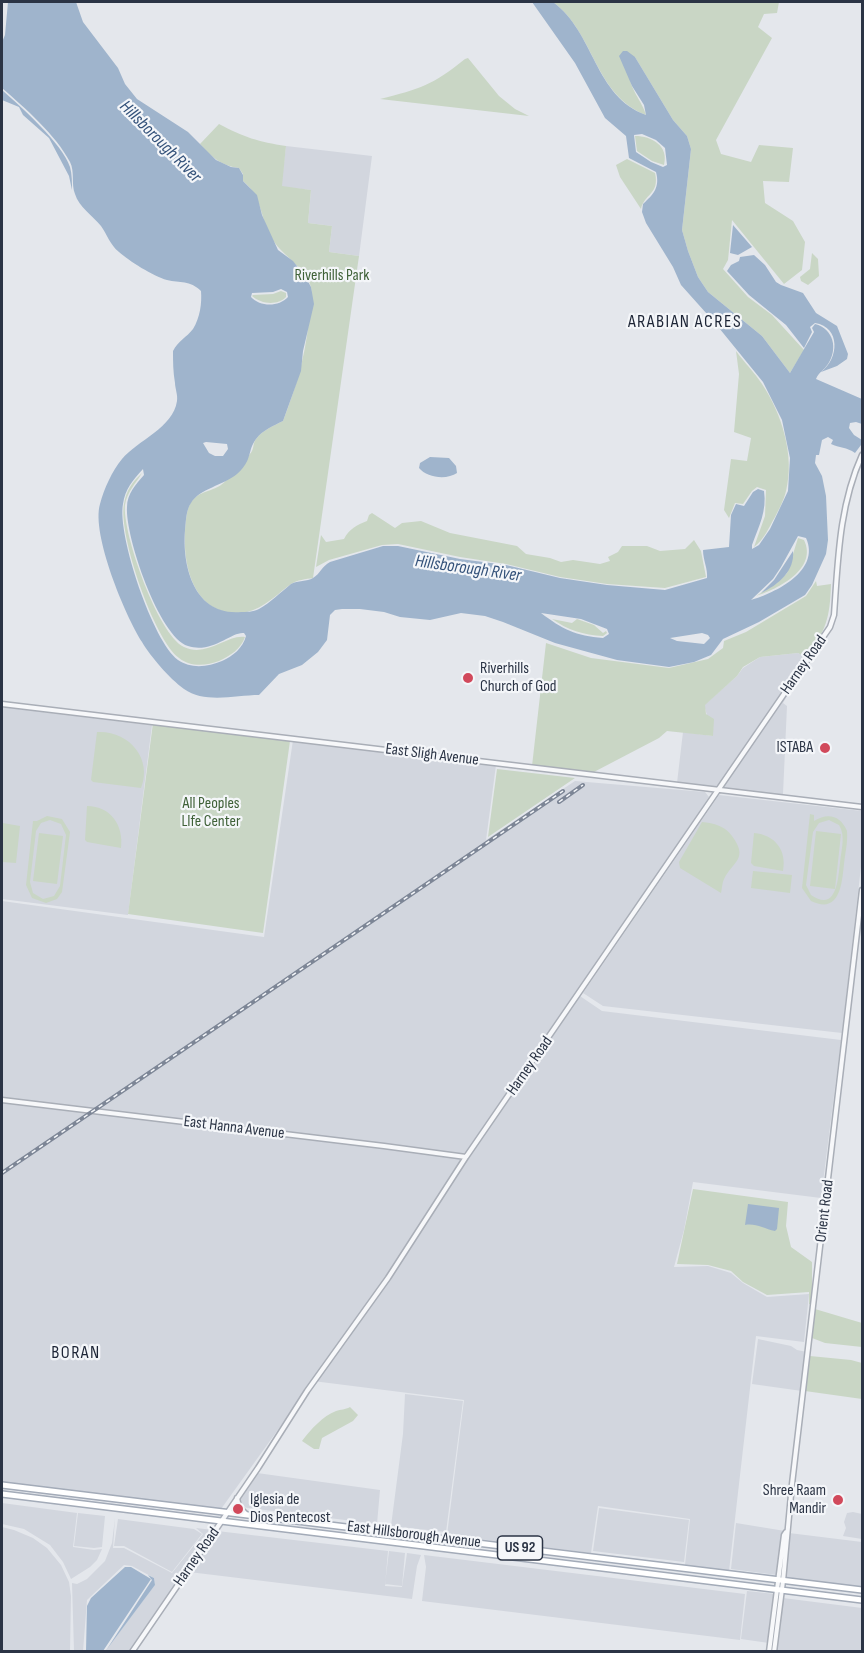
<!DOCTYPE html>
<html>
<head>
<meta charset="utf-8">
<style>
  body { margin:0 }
  #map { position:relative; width:864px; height:1653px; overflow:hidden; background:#e4e7ec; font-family:"Sofia Sans Condensed",sans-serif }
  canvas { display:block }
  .frame { position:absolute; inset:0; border:3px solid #2b3445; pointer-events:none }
</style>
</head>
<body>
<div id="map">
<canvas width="864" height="1653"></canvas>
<div class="frame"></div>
</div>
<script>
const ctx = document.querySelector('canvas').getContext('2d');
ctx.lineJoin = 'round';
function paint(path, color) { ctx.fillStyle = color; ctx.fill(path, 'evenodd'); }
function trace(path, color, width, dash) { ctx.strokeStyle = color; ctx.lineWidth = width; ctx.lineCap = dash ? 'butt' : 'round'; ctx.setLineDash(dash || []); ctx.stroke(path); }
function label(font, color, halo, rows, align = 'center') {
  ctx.font = font + ' "Sofia Sans Condensed",sans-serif'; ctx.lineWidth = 4.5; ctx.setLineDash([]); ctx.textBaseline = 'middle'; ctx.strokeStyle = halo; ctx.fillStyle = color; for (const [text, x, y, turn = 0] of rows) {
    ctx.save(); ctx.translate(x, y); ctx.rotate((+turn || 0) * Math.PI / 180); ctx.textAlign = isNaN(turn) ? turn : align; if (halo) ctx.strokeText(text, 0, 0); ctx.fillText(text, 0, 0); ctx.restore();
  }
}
paint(new Path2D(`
  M286,146L372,156L359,256L329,252L332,226L308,223L311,190L281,187Z
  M798,653L807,658L717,788L677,783L683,732L713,736L704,705L737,676L743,668L760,657Z
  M800,674L783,703L787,706L783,794L789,797L721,789Z
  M2,707L152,725L128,915L2,899Z
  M293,740L496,765L486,840L575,781L705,792L709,797L577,994L602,1011L841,1040L821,1198L693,1182L684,1230L674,1267L708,1266L731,1273L743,1283L767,1297L809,1294L804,1342L756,1336L729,1571L685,1565L690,1519L598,1506L591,1553L447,1535L464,1400L313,1381L221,1509L2,1482V901L264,937Z
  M719,795L862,811V858L842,1033L603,1006L583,993Z
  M758,1339L791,1346L797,1350L807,1352L802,1391L752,1384Z
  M405,1394L463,1401L446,1532L391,1526L403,1434Z
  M257,1473L380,1490L377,1524L241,1507L239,1499Z
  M2,1503L77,1513L73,1547L94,1550L102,1549L97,1560L90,1567L71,1579L63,1562L50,1545L24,1529L2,1524Z
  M599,1508L689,1520L684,1562L593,1551Z
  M853,1512L862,1514V1539L843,1536L846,1528L844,1522L847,1513Z
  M78,1513L105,1516L102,1547L94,1548L74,1546Z
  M115,1518L113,1548H124L172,1573L203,1534L196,1528L213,1530L130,1651H105L155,1585L154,1578L132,1566L124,1565L87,1600L83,1651H74L72,1583L77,1584L87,1579L105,1561L112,1543Z
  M118,1519L194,1529L202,1534L172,1572L124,1546H114Z
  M736,1523L785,1531L782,1535L777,1575L731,1569Z
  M2,1527L14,1530L33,1538L47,1548L61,1565L69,1582L71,1596L70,1651H2Z
  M217,1531L388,1551L385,1586L402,1587L407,1553L421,1555L417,1566L412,1599L189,1572Z
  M789,1533L862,1542V1588L786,1577Z
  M389,1551L405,1553L402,1586L385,1584Z
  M424,1555L745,1594L740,1640L422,1601L426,1567Z
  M747,1591L775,1594L769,1643L741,1639Z
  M783,1598L862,1608V1651L775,1652Z`), '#d2d6de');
paint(new Path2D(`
  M553,2H779L777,13L764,14L758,27L772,38L716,140L721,154L751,162L759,145L793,148L789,182L763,181L765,203L793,221L805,242L802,270L784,284L732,220L728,260L723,269L748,297L772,315L804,350L790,373L762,336L708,292L698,277L688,251L682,230L691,149L687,136L673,120L635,57C633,63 630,69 630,75C628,86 643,103 646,115C594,95 595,33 553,2Z
  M468,58L499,96L515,109L529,116L380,99C420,89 433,85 465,59Z
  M219,124C243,137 259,142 286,146L282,186L311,190L308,223L332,226L329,252L359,256L313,578C306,579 297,580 291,584C272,598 258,615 232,613C192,609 183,563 185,530C186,522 186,511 190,504C197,491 211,492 221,485C227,481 248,458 252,451C254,447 253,443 256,439C263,430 273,426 283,421C298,382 308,347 310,305C310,300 312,292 311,287C307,269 280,254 271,237C260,217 262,196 243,181V174L239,168C222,166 211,157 200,144Z
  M635,136C652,136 669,146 664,165L652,161L637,151Z
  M627,159L655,173C660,194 644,194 641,209L620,177L616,165Z
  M812,253L818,259L819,276L808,285L801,281L800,277L810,269Z
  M281,291L286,293V297C277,306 261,304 252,296L253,295L273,294Z
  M736,351C744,362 755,373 762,384C782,414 795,456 786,491C784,500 779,509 775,517C769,527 764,540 754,547L765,516L766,490L757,487L752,491L743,504L735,503L729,518L724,510L731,459L747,461L751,438L734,432L739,374Z
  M142,473C136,483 127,492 125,505C122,532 158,635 184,647C207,658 227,634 245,637C241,649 230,656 219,661C206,666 190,667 179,658C154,640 118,534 124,504C126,491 132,482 142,473Z
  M372,513L395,528L402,523L421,521L450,533L517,546L526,554L550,558L561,562L573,560L600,564L610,561L608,557L618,552L622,546H647L660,551L685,549L694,540L701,551L706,577L665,588L607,584L560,577L506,564L460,557L398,544L382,545L329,560L316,567L321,535L326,542L344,539C349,529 357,525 367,521L369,515Z
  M798,538L804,540C818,569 778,589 756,596L777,583L787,573Z
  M816,581L817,586L831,584C830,619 826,629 807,658L798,653L760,657L743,667L737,676L705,705L706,714L714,719L713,736L667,731L659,738L592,773L532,766L546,643L591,658L669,668L708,659L723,648L724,641L746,632L806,596Z
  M552,619L572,623L577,619L594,625L603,633L606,631L607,633L603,636C583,635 568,630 552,619Z
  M153,723L290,741L263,933L128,914Z
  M97,732C128,730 153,758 141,788L93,782L91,780Z
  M497,769L575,778L488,837Z
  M87,806C111,806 124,826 121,848L87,842L85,840Z
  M810,814L814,815V821C828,812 841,816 847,831C848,842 845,854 844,864C842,883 840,915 811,901L802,888ZM829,820L839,825C846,836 841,850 840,863C838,878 837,913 811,895L806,885L813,832L819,823Z
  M47,816L62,819L70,832L62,892L57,899L46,903L32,898L26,885L33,821H37ZM50,820L61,824L66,835L60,886L54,896L43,899L33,893L30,882L36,831L41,823Z
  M702,822C714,823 725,826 732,836C749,859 733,861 724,879C722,883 722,889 721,893L680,868L679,862Z
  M3,823L20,826L16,863L2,862Z
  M816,831L841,834L835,889L810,886Z
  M39,833L63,836L57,884L33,881Z
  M754,833C775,835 787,850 783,871L754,866L751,863Z
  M753,871L792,875L790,893L751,888Z
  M693,1189L788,1202L786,1226L791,1247L812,1262V1305L809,1304V1292L767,1295L743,1282L731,1271L708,1265L677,1264Z
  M815,1309L862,1323V1347L825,1343L812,1338Z
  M810,1356L851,1360L862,1363V1399L805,1391Z
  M350,1407L358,1415L353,1421L322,1438L319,1449H314L302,1441C311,1429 323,1416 336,1411C341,1409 345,1410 350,1407Z`), '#c9d6c5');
paint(new Path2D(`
  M8,2H76L83,22L118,68L125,84L137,99L188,132L216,160L231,167L239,168L243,175V181L257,195L262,215L278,250L293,261L305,276L311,287L314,304L303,351L301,371L283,421C273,426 263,430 256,439C247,451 253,460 237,474C224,485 199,489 191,503C186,510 186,521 185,530C182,566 194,616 241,612C246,612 253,612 259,609C270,603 281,592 291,584C298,580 307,582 313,578C320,574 322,566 330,562L383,546H398L460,559L506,565L560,578L607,585L665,590L707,578C708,569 703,560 703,550L729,547L731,515L736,504L744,506L753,492L758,489L764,491C767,511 759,526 752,545V549L759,545L770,529L788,491L790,458L782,420L763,382L715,323L681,285L673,267L646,223L642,212L643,204C654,194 660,187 656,172L629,158L626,136L605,118L575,63L532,2H553C595,33 594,96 646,115L644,105L632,86L619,56L623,51H627L635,57L673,120L687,136L691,149L682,230L688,251L698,277L708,292L762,336L790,373L814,332L812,328L815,324C834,329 838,349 828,364C824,370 819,372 816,379L862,399V424L856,422L850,423L849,428L854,435L862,440L861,445L855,453C847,447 839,448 831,444L833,440L828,437L822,440L819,455H816L815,463L822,476L826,496L828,540L826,554L812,585L805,595L759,622L723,639L711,655L694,662L669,667L617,660L555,643L503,622L485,616L461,613L430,620L400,617L384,612L360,609H342L335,610L330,615L327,640L318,652L302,665L279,674L259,695C236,695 205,704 184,689C169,678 151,657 142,642C125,615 91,534 100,504C104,489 112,471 122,459C138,440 173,428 177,401C178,395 175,388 175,383C173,372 173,361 173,351C178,341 187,337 193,329C200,318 202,303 201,291C190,280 180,283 167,280C153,276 129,261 119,252C110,245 107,234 101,226C92,215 79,207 75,194C71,184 75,172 70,162C56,135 25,108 2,88V42L5,35ZM642,134L656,140L665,148L667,165L663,167L651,162L636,152L634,135ZM281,289L287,292L288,297C279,307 260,307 251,297L252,293L273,292ZM206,442L227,444L228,449L223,456H215L209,453L203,443ZM143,469L144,475C136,484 127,494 127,507C125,536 159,637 188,646C212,654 232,631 244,633L246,636C243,648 233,656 222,661C208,667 191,669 178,660C153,642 117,535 123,504C125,489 133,480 143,469ZM798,536L806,538C821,571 775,593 751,600L773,579L781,567ZM541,613L581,619L607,629L609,634L603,638C576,636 562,629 541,613ZM702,633L708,635L710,638L704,644L677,641L670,638Z
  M2,90C20,106 63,144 70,167C72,174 72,183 72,190L69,176L49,138L23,115L19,107L2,100Z
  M733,225L752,247L738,255L730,253Z
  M754,255L765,265L776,282L781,285L803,293L816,313L837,326L848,354L847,359L837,366L821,372C839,359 841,327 815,323L810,327L812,332L804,348L786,325L749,295L727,271L731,265L739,261L740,257Z
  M430,457L449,458L456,466L457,473C447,480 427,478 419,468L420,463Z
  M793,551C795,571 778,585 761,593L774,580Z
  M748,1204L779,1208L777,1229L775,1231C764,1229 756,1223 745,1225Z
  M125,1567H131L151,1579L103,1651H86L87,1606L91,1598Z
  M148,1575L154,1578L155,1585L107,1649L152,1580Z`), '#9fb4cc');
const minor = new Path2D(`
  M2,704L862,807
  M2,1100L384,1146L466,1157
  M237,1498L239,1507L246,1514
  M132,1652L258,1468L307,1391L388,1278L466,1157L830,627L834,615C838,560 839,506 862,455
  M769,1652L784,1535L786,1532
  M774,1652L783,1581L792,1484L862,890`);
const major = new Path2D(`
  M2,1485L862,1590
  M2,1494L862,1600`);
trace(minor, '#a9aeb7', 7);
trace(major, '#a3abb8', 8);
trace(minor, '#f7f8fa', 4);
trace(major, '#fff', 5);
const rail = new Path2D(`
  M559,802L583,785
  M2,1173L563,791`);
trace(rail, '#7d8696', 4);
trace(rail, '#f4f6f9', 1.5, [4.5]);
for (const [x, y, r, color] of [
  [468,678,6,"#d1495b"],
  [825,748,6,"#d1495b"],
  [838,1500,6,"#d1495b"],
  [238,1509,6,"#d1495b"]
]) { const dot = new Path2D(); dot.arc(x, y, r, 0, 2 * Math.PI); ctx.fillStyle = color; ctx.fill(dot); trace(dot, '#f4f6f9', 2); }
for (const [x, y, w] of [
  [520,1548,45]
]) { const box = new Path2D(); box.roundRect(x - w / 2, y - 12, w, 24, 4.5); ctx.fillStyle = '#f4f6f9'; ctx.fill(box); trace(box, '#2b3445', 1.5); }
label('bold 15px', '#2b3445', null, [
  ["US 92",520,1548]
]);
label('16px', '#3f6138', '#f4f6f9', [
  ["Riverhills Park",332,276],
  ["All Peoples",211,804],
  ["LIfe Center",211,822]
]);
label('16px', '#2b3445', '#f4f6f9', [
  ["Harney Road",804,665,-55],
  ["East Sligh Avenue",432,755,7],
  ["Harney Road",530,1066,-55],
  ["East Hanna Avenue",234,1128,7],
  ["Orient Road",825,1211,-83],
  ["East Hillsborough Avenue",414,1535,7],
  ["Harney Road",197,1557,-55]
]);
label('16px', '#2b3445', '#f4f6f9', [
  ["Riverhills",480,669],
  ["Church of God",480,687],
  ["ISTABA",813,748,"right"],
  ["Shree Raam",826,1491,"right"],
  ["Mandir",826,1509,"right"],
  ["Iglesia de",250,1500],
  ["Dios Pentecost",250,1518]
], 'left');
label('italic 18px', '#34527a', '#f4f6f9', [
  ["Hillsborough River",160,142,45],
  ["Hillsborough River",468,569,8]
]);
ctx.letterSpacing = '1.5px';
label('18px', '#1d2536', '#f4f6f9', [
  ["ARABIAN ACRES",685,322],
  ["BORAN",76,1353]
]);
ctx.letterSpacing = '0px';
</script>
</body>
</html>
